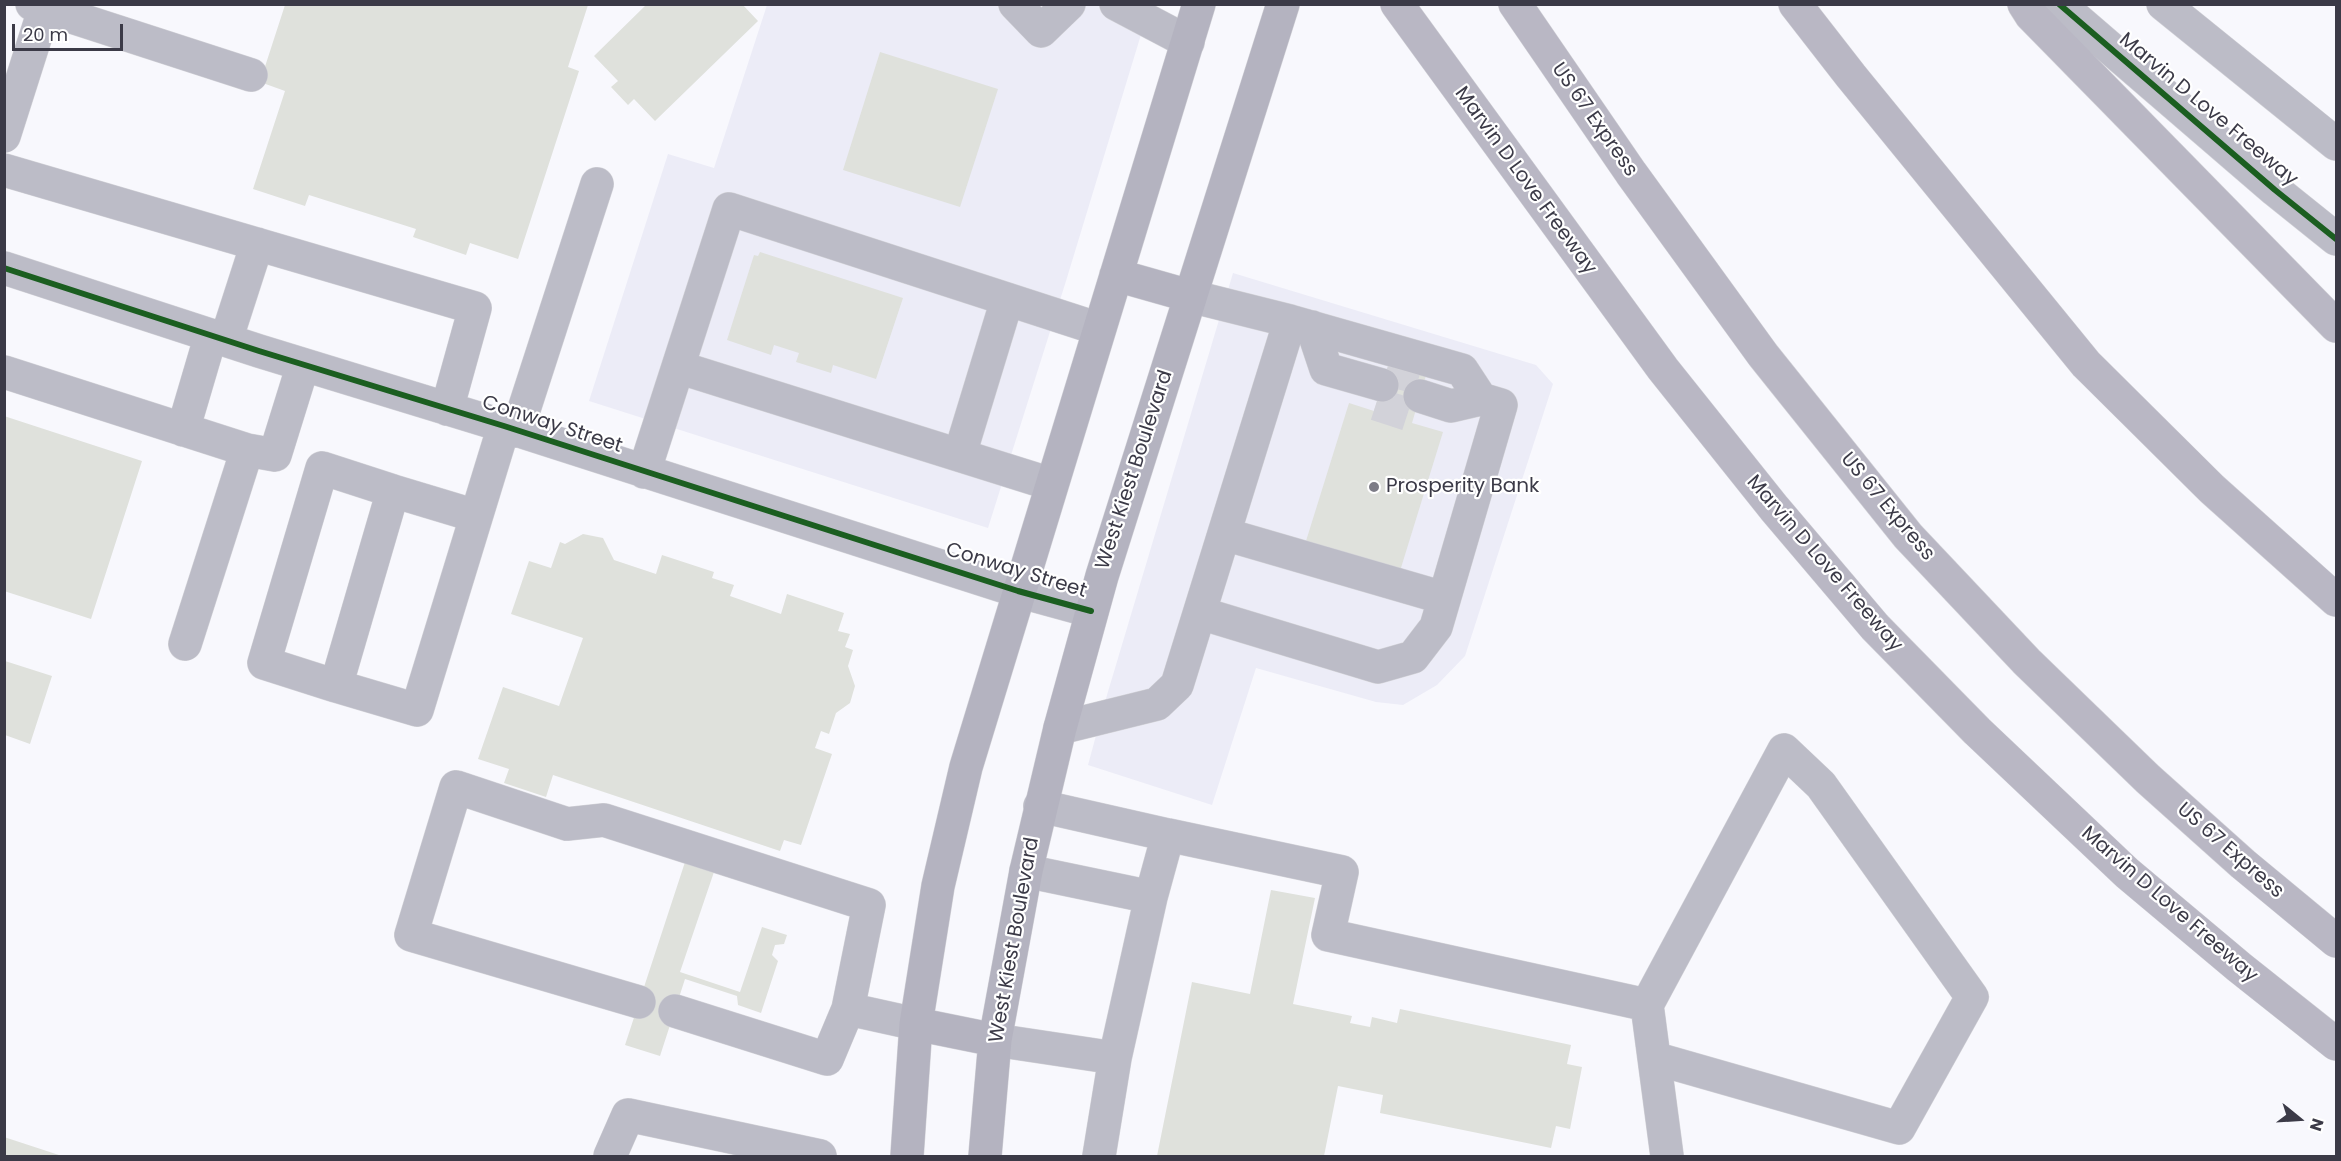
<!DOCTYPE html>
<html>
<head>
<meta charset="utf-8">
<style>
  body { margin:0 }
  #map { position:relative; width:2341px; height:1161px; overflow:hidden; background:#f8f8fd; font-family:Poppins,sans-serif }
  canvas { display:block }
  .frame { position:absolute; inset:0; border:6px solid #3b3a47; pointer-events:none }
  .north { position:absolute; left:2269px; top:1089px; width:60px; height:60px; -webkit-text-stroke:4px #fff; paint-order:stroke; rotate:108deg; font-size:16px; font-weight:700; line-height:24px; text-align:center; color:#3b3a47 }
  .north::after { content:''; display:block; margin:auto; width:21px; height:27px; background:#3b3a47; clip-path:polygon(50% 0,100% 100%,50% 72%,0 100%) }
  .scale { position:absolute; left:12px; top:24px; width:111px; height:27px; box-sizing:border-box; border:3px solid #3b3a47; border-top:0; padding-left:8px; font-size:18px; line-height:21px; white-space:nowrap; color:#3b3a47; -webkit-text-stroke:4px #fff; paint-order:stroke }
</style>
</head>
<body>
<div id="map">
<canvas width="2341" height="1161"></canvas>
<div class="frame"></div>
<div class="north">N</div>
<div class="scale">20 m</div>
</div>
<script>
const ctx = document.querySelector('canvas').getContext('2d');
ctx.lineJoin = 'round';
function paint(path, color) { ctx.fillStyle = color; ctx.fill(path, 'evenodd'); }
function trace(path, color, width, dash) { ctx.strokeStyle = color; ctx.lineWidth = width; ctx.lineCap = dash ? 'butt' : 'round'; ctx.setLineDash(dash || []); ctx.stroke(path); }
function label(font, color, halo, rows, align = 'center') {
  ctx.font = font + ' Poppins,sans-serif'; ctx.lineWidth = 4.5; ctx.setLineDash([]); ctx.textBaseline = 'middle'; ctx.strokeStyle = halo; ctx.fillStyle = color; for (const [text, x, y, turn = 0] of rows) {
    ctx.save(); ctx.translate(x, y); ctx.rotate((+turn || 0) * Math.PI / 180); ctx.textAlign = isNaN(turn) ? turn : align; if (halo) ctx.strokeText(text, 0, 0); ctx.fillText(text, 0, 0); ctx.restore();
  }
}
paint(new Path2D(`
  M767,5H1150L1066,281L988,528L589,401L668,154L714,168Z
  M1233,273L1536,365L1553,384L1465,656L1437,685L1403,705L1376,702L1256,668L1212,805L1088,765L1107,695Z`), '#ececf7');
paint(new Path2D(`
  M647,4H742L758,21L655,121L634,99L628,105L611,87L618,81L594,56Z
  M285,5H588L568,67L579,71L518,259L470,243L466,255L413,237L416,229L309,195L305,206L253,189L285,91L260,82Z
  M880,52L998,89L960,207L843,170Z
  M760,252L903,298L876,379L833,365L831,373L796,362L799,353L774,345L771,355L727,340L754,255L758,256Z
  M1390,361L1427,372L1412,423L1443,432L1400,571L1306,541L1349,403L1374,411Z
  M4,416L142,461L91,619L4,591Z
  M583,534L603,538L614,560L656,574L662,555L714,572L712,578L734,585L730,596L781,614L787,594L844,613L838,631L850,634L845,647L853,650L848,666L855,686L850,703L836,713L829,734L821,731L815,748L832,754L801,845L784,840L780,851L553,775L546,797L504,783L509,769L478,759L503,687L559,706L583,638L511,614L529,561L551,568L560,542L565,544Z
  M5,661L52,676L30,744L5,735Z
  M686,859L715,869L680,972L740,992L762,927L787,935L784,944L775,945L772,955L778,961L761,1013L738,1005L737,996L685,979L660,1056L625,1045Z
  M1271,890L1315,898L1293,1004L1352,1016L1350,1023L1370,1027L1372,1017L1397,1023L1400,1009L1571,1045L1567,1064L1582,1067L1570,1129L1556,1126L1551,1148L1380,1113L1383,1095L1338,1086L1324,1156H1157L1192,982L1250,994Z
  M4,1137L62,1156H4Z`), '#dfe1dc');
trace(new Path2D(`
  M1387,369L1425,380
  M1376,404L1413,416`), '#d2d2d9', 33, [33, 16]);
const minor = new Path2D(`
  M32,4L251,75
  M1015,4L1041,31L1069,4
  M1116,4L1188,42
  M2059,4L2275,190L2336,239
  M2163,4L2336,144
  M4,136L46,4
  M4,170L475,308L447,409
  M4,268L259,351L504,426L1018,591L1091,611
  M1312,327L1326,369L1382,385
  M226,340L257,244
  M678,367L1051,484
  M4,372L247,450L185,644
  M1420,396L1451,406L1481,399
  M183,430L211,335
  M517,431L597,184
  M247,450L275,455L303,365
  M960,454L1007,300
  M644,472L729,209L1099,329
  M393,491L476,516
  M1224,534L1444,598
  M1200,613L1378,667L1413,657L1436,627L1501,405L1481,399L1462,370L1290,321
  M336,686L264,663L322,468L393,491L336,686L417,710L504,426
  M1060,728L1157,704L1177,685L1290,321L1190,296
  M1040,806L1168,835
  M1026,871L1151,897L1168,835L1342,872L1328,935L1647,1005L1667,1156
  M639,1002L411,935L456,787L567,824L604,820L869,905L848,1009L827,1059L675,1011
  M1647,1005L1784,750L1821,785L1972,997L1899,1128L1654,1058
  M848,1009L916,1024
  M995,1040L1115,1058
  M610,1156L628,1115L820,1156
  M1099,1156L1115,1058L1151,897`);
const major = new Path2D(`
  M1116,275L1190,296
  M916,1024L995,1040
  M907,1156L916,1024L938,886L966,767L1199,4
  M985,1156L995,1040L1026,871L1060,728L1102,576L1283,4`);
const highway = new Path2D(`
  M1397,4L1663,369L1774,508L1875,627L1977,731L2127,873L2239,967L2336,1044
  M1515,4L1631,173L1763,355L1908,536L2027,662L2148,779L2243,864L2336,941
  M1795,4L1851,76L2086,364L2212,489L2336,600
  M2024,4L2031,15L2336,326`);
trace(minor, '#d3d3d8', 34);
trace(major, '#d3d3d8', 34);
trace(highway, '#d3d3d8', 34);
trace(minor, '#bcbcc7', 33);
trace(major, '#b4b3c0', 33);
trace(highway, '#b9b7c4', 33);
trace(new Path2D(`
  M2059,4L2275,190L2336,239
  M4,268L259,351L504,426L1018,591L1091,611`), '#1b5e20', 6);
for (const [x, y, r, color] of [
  [1374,487,6,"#7d7c87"]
]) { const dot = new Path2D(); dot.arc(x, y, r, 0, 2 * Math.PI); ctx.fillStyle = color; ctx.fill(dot); trace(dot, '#fff', 2); }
label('20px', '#3b3a47', '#fff', [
  ["Marvin D Love Freeway",2208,110,40],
  ["US 67 Express",1594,120,55],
  ["Marvin D Love Freeway",1525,181,54],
  ["Conway Street",552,425,18],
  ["West Kiest Boulevard",1135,470,-72],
  ["US 67 Express",1887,507,50],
  ["Marvin D Love Freeway",1824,564,49],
  ["Conway Street",1016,571,17],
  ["US 67 Express",2230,851,41],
  ["Marvin D Love Freeway",2169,905,41],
  ["West Kiest Boulevard",1015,940,-80]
]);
label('20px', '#3b3a47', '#fff', [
  ["Prosperity Bank",1386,487]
], 'left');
</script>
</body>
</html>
